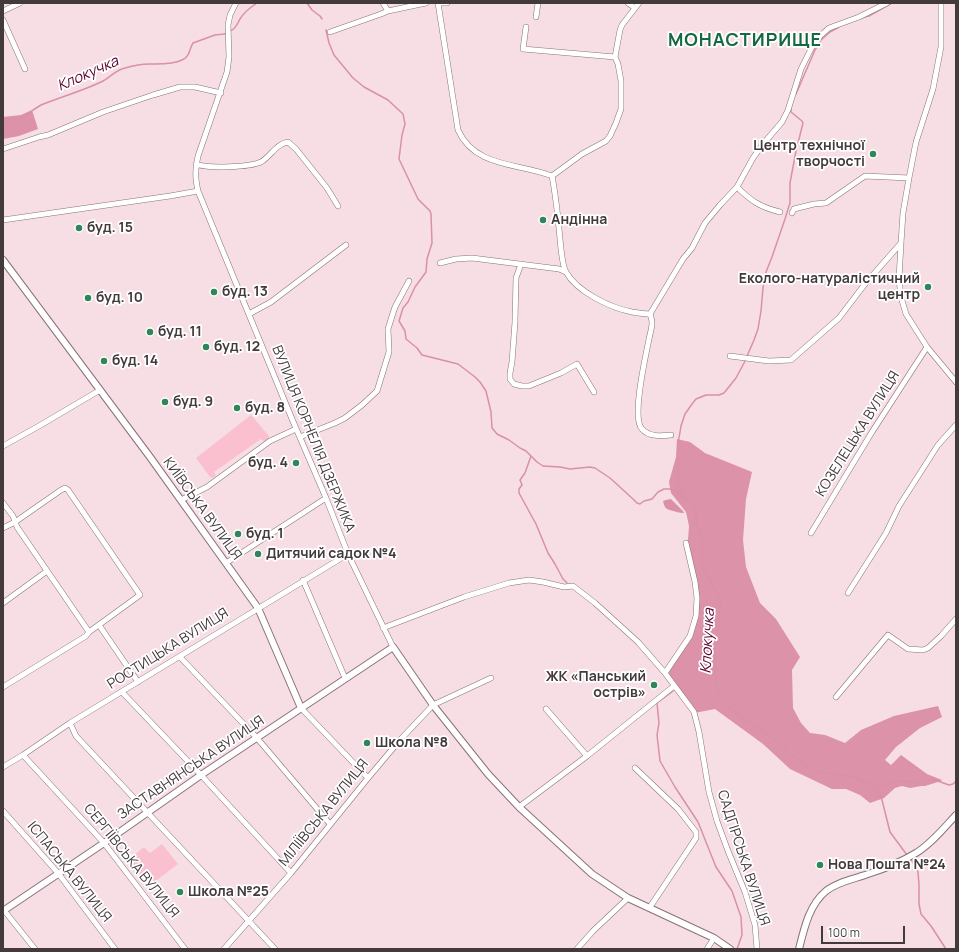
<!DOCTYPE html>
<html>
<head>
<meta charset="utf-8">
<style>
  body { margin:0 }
  #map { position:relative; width:959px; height:952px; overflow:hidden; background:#f7dee5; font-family:Manrope,sans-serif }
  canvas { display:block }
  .frame { position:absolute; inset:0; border:4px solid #433a3c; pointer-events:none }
  .scale { position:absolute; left:821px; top:926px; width:84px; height:18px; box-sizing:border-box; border:2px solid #433a3c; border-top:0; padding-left:5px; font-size:12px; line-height:14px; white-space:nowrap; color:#433a3c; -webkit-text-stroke:3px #fff; paint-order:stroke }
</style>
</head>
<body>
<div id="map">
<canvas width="959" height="952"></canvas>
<div class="frame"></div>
<div class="scale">100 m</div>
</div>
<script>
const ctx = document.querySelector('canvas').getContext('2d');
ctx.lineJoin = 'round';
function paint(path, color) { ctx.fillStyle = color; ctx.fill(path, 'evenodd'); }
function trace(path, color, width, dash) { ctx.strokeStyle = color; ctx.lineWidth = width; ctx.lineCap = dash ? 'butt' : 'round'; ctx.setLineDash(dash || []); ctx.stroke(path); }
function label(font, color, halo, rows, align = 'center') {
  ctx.font = font + ' Manrope,sans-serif'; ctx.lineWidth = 3.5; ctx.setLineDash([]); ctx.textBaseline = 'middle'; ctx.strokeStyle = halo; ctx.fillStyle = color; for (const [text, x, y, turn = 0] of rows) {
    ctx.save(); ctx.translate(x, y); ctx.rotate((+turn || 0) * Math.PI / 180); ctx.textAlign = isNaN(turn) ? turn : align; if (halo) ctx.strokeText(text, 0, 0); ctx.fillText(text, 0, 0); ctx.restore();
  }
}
paint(new Path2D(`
  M251,415L269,436V439L265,442L261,439L214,472L216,476L213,478L210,477L196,458Z
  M162,844L178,864L149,886L128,860L144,847L150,853Z`), '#fac0d0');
paint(new Path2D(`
  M32,110L38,129L19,136L3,139V117L21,115Z
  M677,439L690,442L705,453L752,472L746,499L743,540L746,567L760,603L776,619L800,657L792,670L793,708L801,723L810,733L825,735L845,743L861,730L894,716L938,706L942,717L920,728L896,747L885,760L891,765L901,755L927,774L942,780L941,781L925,786H921L910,788L902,786L895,788L884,798L870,803L860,795L846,789H832L790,769L763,744L715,709L694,713L664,673L689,635L695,615L697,598L684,542L688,540L689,526L686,512L671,493L669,482L676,457Z`), '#dc92a8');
paint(new Path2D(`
  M671,499L683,511L684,513C679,513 677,512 673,511C666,509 665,509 663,501L666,500Z`), '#da90a6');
trace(new Path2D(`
  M307,3L312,10L320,16L322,19
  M861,18L869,16L892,3
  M326,30L329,43L334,55L353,78L364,87L388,100L403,114L405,124L402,135L399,159L418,199L430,211L431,214L432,243L427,259L426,272L415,287L408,302L403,308L399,321L405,331L406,339L417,348L422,355L458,364L475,377L480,382L486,391L491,412L492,428L497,434L509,440L520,448L526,451L537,462L543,466L560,467L570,469L590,467L595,468L610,478L633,499L637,503L640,504L644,501L652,499L658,492L664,489H671L676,491L694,506L696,510V524L702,537V564L704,571L714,587L720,599V611L716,639L715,651L716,686L718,694L720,698L729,707L743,718L781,744L789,752L809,769L811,771L855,777L874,787L881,796L890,832L907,855
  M230,31C236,29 237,24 240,19C244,12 251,7 257,3
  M796,94L815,50L821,40L830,32L839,27
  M3,121L18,119L26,116L33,110L41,105C61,97 82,91 101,82C110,78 115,70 125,68C132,66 141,64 149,64C159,64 172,65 182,60C190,57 189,49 193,43L215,35L224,34L227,33
  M531,456L525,473L520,480L522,485L519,489V493L536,524L548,553L555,564L563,579L567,583
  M683,498V494L678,486V444L681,426L685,414L692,404L696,399L706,395H719L724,393L736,378L744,363L754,340L758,329L761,311L763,288L766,272L772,257L785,219L790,203V183L796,151L803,123L802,121L791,112V109
  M679,684L699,667L714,651
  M673,691L657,703L659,723L657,735L660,761L675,787L698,822L716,867L732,891L741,917L742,935L737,949
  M874,787L901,781L917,783L932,779L949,785L953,784L956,781
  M910,858L914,864L918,872L919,885V904L921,914L931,926L946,949`), '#da90a6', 1.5);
const minor = new Path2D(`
  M236,3L230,15L228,25L229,57L227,72L198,156C195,171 195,177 198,191L292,419L326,498L348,554L393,647
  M383,3L388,11
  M438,3L458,130C475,168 519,163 552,176C556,197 558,217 560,239C561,248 562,265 566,272C577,292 611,308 632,312C638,313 644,314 650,314
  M439,3H447
  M628,3L635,8
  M941,3V47L933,89L916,142L909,178L903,213L901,243L899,279L901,297L906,314L927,347L956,382
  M3,11L20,3
  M536,17L538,3
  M3,20L25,69
  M526,27L523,49L615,57
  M330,32L381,14L388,11L426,3
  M3,149L39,137L48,135L103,112L153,95L180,87H195L221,93
  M196,164C208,169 250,167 261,162C271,156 276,144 288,142L296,149L327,188L338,206
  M552,176L582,154L606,141L610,136L616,123L621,109V81L618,64L615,57L620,30L622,25L639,3
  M737,187C751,201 760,207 780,212
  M792,213L794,209L814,204L826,203L865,176L909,178
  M3,220L170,196L198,191
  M440,263L456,259L472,258L559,269L566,272
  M521,264L516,278L515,322L512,362L510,373V379L514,384L522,386H529L561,373L577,364L594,392
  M249,314L271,302L346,245
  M730,356L769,361L791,360L839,318L865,284L901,243
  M671,435C661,436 649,437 642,429C631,418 646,355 649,339C650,334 652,328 652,323C652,321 651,317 650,314L683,259L692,248L705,223L720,205L737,187L753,158L763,144L782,122L788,110L801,69L812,47L820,36L829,28L859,17L887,3
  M300,437L335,423L345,418L362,405L377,391L389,352L388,329L393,313L395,307L409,281
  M3,446L39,426L100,390
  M181,500L207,487L270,441L296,429
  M3,503L13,516L17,527L89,632
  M3,528L15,522L61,490L65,488L68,490L140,595L89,632L86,636L3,687
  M811,533L872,432L927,347
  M226,563L326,498
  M303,580L345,678
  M848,593L886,533L899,506L938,445L956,425
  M3,603L47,571
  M99,625L138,682
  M383,628L464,597L509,583L529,580L543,582L564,587L573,586L595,603L638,642L665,673L694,712L699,732L709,792L717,821L728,851L745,892L755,925L757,949
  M180,657L257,738L330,824
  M665,673L690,636L696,616L697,598L695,582L686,543
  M122,692L201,775L291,873
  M836,697L888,635L908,649L923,650L928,648L941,636L956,619
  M301,708L368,778
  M70,723L76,736L275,949
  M23,755L104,843L185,949
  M587,756L674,686
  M3,767L23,755L70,723L348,554
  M635,768L678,809L696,832V838L650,907
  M519,807L587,756L546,709
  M3,811L58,873L115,949
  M3,909L35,949
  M224,949L291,873L368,778L400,740L433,705L491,678
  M577,949L593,931L628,898
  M707,949L714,938`);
const tertiary = new Path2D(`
  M3,260L150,457L253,601L258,608L301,708
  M3,911L104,843L201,775L393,647L433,705L488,774L519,807L592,874L628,898L701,932L714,938L730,949
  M799,949C804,929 809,905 826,891C837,882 854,879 868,874C884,869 901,862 916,853C931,844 944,828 956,815`);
trace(minor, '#887278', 6);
trace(tertiary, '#887278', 8);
trace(minor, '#fff', 5);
trace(tertiary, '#fff', 6);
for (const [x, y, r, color] of [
  [873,154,4,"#2f865a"],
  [543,220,4,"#2f865a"],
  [79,228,4,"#2f865a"],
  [928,287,4,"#2f865a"],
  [214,292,4,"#2f865a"],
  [88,298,4,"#2f865a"],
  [150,332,4,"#2f865a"],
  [206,347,4,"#2f865a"],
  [104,361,4,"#2f865a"],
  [165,402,4,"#2f865a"],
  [237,408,4,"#2f865a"],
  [296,463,4,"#2f865a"],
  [238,534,4,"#2f865a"],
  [258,554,4,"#2f865a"],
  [654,685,4,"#2f865a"],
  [367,743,4,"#2f865a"],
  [820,865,4,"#2f865a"],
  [180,892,4,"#2f865a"]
]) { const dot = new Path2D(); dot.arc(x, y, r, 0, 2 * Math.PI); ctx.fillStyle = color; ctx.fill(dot); trace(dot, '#fff', 1.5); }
label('bold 14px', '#433a3c', '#fff', [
  ["Центр технічної",865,146,"right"],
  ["творчості",865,162,"right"],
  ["Андінна",551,220],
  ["буд. 15",87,228],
  ["Еколого-натуралістичний",920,279,"right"],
  ["центр",920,295,"right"],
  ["буд. 13",222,292],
  ["буд. 10",96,298],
  ["буд. 11",158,332],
  ["буд. 12",214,347],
  ["буд. 14",112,361],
  ["буд. 9",173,402],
  ["буд. 8",245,408],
  ["буд. 4",288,463,"right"],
  ["буд. 1",246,534],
  ["Дитячий садок №4",266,554],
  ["ЖК «Панський",646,677,"right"],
  ["острів»",646,693,"right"],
  ["Школа №8",375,743],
  ["Нова Пошта №24",828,865],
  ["Школа №25",188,892]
], 'left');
label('14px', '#433a3c', '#fff', [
  ["КОЗЕЛЕЦЬКА ВУЛИЦЯ",858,434,-58],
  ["ВУЛИЦЯ КОРНЕЛІЯ ДЗЕРЖИКА",313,439,68],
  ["КИЇВСЬКА ВУЛИЦЯ",202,509,54],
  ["РОСТИЦЬКА ВУЛИЦЯ",168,649,-32],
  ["ЗАСТАВНЯНСЬКА ВУЛИЦЯ",191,768,-34],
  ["МІЛІЇВСЬКА ВУЛИЦЯ",324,813,-51],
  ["САДГІРСЬКА ВУЛИЦЯ",743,858,72],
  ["СЕРГІЇВСЬКА ВУЛИЦЯ",131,861,51],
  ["ІСПАСЬКА ВУЛИЦЯ",69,872,51]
]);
label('italic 15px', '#5d032e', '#fff', [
  ["Клокучка",88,74,-24],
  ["Клокучка",708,641,-87]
]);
ctx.letterSpacing = '1px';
label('bold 18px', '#146842', '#fff', [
  ["МОНАСТИРИЩЕ",745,41]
]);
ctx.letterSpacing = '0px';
</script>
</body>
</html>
